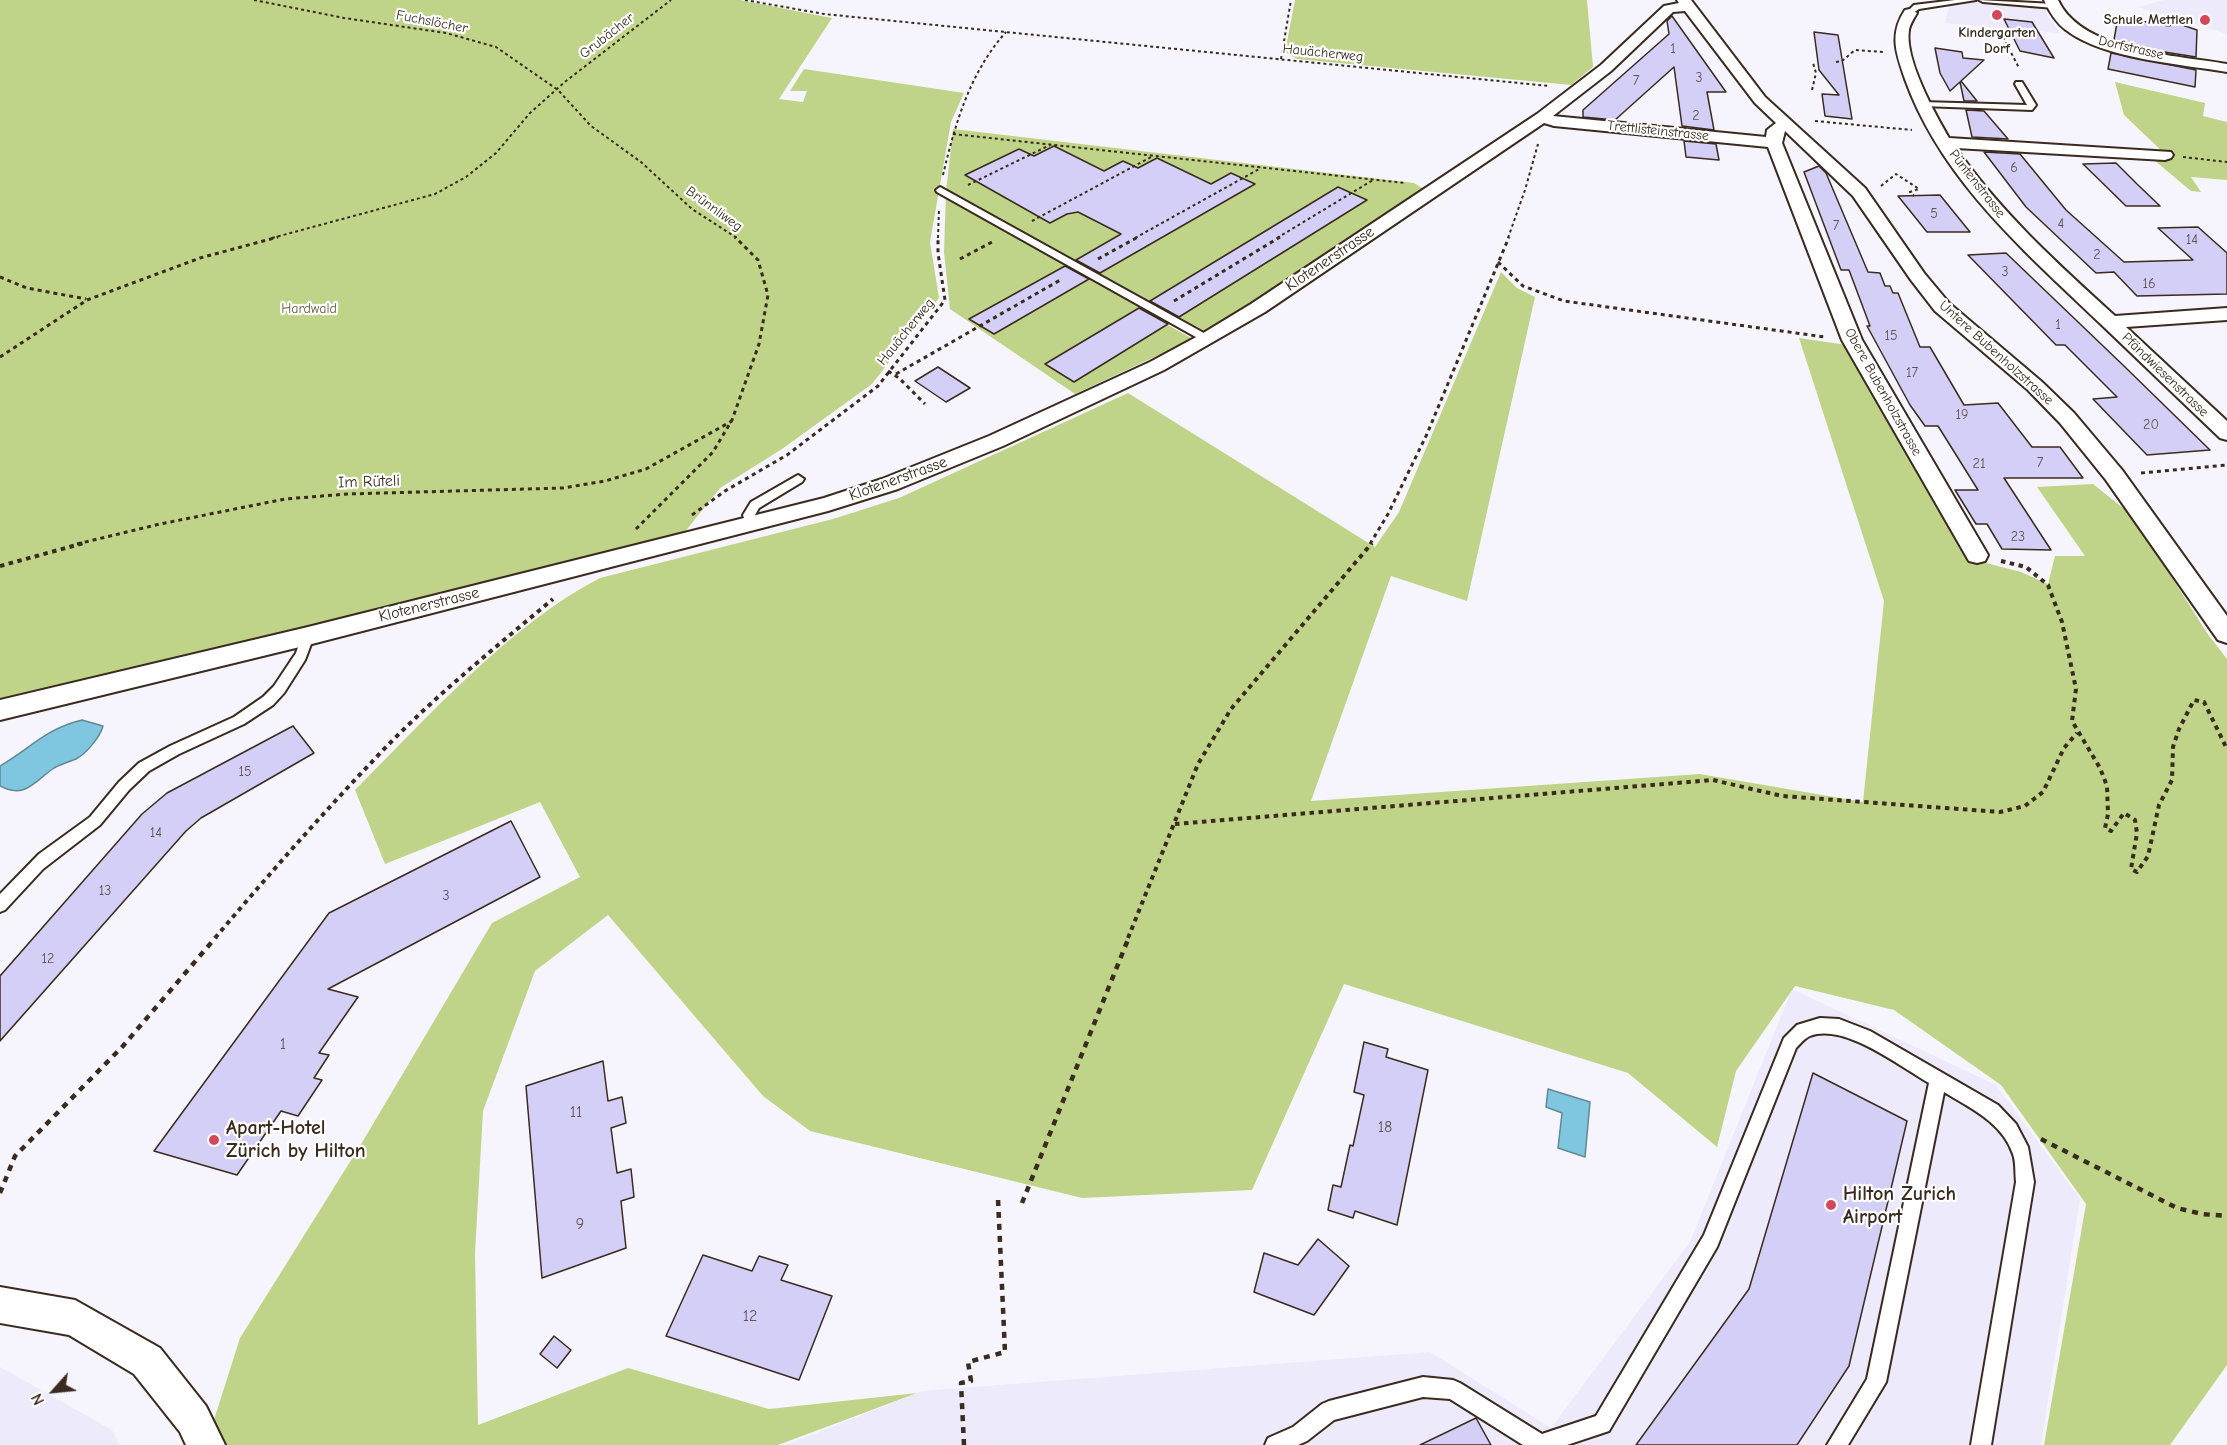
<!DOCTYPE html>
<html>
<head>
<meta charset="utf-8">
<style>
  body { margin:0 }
  #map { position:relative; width:2227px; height:1445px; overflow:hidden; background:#f6f5fd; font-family:"Comic Neue",sans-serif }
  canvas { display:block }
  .north { position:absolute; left:24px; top:1361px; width:60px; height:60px; -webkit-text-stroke:4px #fff; paint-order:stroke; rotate:243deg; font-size:16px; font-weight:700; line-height:24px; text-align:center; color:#3b2a1e }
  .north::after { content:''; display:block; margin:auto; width:21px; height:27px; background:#3b2a1e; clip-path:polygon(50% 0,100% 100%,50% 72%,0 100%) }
</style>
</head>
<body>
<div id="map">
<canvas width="2227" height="1445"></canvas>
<div class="north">N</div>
</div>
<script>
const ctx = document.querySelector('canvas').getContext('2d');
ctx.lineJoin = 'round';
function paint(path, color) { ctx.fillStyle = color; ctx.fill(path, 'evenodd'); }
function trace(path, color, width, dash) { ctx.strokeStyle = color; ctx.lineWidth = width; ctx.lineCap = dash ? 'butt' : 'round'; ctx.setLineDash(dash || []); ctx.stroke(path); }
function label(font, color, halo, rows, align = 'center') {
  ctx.font = font + ' "Comic Neue",sans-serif'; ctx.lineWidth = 4.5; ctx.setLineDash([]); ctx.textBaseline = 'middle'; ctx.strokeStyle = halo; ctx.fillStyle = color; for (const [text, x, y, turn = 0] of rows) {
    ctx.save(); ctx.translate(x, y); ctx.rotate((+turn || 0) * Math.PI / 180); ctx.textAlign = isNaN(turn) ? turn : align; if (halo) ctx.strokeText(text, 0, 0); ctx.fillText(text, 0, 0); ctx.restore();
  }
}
paint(new Path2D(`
  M2165,0H2227V34L2138,7Z
  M1976,2L2042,7L2060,33L1945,23L1949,6Z
  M1792,989L1996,1085L2080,1199L2041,1445H786L922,1391L1430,1352L1551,1428L1690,1242Z
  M0,1367L112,1430L119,1445H0Z`), '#eceafb');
paint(new Path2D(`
  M0,0H740L832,18L779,99L803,102L807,91H790L804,69L964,93L951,122L930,242L939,298L872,384L782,449L720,488L684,533L0,705Z
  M1295,0H1587L1593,67L1571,85L1297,59L1285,52Z
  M2115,82L2205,103L2203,116L2227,122V180L2191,177L2201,192L2191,191L2148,155L2167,156L2124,115Z
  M953,129L1414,183L1424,189L1207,332L1167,311L1155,318L1193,339L1075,394L950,309L944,252L946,192Z
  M1501,272L1517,288L1535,297L1467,601L1391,576L1311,801L1700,774L1863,802L1884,601L1799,338L1847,345L1967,558L2021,572L2048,584L2055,556H2085L2037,487L2093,484L2133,516L2207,633L2227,659V1365L2170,1445H2044L2086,1204L2001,1085L1894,1010L1795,986L1736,1071L1717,1147L1628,1073L1344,984L1252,1190L1082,1198L810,1131L763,1096L608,915L535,971L483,1111L475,1253L478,1425L628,1368L769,1409L917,1393L778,1445H206L240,1338L363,1141L492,923L580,877L540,802L385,864L355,790C428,717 509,625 600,578L833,519L899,498L1128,393L1375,547L1399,512Z`), '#c0d489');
const water = new Path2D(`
  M82,720L103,726C100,737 87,753 76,759C69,762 61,764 54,768C36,780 25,800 0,786V766C31,748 45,729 82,720Z
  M1548,1089L1590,1102L1585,1157L1558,1148L1562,1113L1546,1107Z`);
paint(water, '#7fc6e0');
trace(water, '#648892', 1.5);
const building = new Path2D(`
  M1672,16L1726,92H1707L1714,130L1682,126L1674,67L1615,120L1583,117V110L1669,34L1667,21Z
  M2118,17L2169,26L2176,23L2197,30L2196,57L2158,51L2114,40Z
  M2004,19L2032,22L2054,58L2020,51Z
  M1814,32L1838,35L1852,119L1825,116L1822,94L1839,95L1819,70Z
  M1935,48L1962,52L1963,58L1984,60L1961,81L1977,101H1964L1960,82L1950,91L1940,73Z
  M2111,53L2196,70L2195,87L2108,69Z
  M1966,110L1984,111L2008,139L1972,137Z
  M1684,141L1716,144L1719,160L1686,157Z
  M1054,146L1104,171L1123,161L1138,168L1157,158L1211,184L1231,173L1255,184L1100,273L1076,260L1121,234L1078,212L1067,214L1050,223L965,175L1019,149L1034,156Z
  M1984,152L2020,154L2066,210L2124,262L2193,260L2158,228L2198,227L2227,253V294L2137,296L2114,272L2096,273L2026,207Z
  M2116,163L2137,184L2160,206H2126L2083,164Z
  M1819,166L1826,173L1868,272L1880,273L1885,286H1890L1893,293H1898L1920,347H1930L1964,405L1998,403L2032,447H2060L2083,478H2004L2051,550L2002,549L1987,524H1976L1955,490H1978L1938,426H1925L1910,405L1867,326H1870L1849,270H1841L1804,172Z
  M1338,187L1367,200L1179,317L1150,301Z
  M1940,195L1970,232H1927L1898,196Z
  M2006,253L2125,367L2210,450L2147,455L2093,399L2117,397L2065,345H2056L1968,255Z
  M1065,266L1089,279L994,334L969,319Z
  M1139,308L1168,324L1074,382L1045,364Z
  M938,367L970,388L946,402L915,381Z
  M293,726L314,753L201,818L186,831L0,1041V976L142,814L167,793Z
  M511,821L540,877L328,989L358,997L319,1053L329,1055L314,1078L322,1080L298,1116L281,1111L237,1175L154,1151L329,913Z
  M1364,1042L1388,1049L1386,1057L1428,1070L1397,1225L1355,1211L1353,1218L1328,1210L1333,1185L1341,1187L1350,1145L1353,1146L1364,1095L1354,1092Z
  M603,1061L608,1101L622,1097L626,1123L611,1128L617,1173L631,1169L634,1197L621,1201L626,1248L542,1278L526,1086Z
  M1813,1073L1907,1121L1849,1366L1797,1445H1636L1749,1289Z
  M1318,1239L1349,1266L1314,1315L1254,1292L1264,1253L1298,1265Z
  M703,1255L752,1271L759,1256L788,1265L781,1280L832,1296L799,1380L666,1336Z
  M554,1336L571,1350L557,1368L540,1354Z
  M1476,1418L1491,1445H1420Z`);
paint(building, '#d3cff7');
trace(building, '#3b2a1e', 1.5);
const lane = new Path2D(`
  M1955,0H1976L1919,9L1910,15L1906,13L1914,5Z
  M1979,0L2054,4L2058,6L2054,8L1983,2Z
  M2016,82H2022L2036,105L2032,110L1922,106L1918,104L1922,102L2027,105L2015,84Z
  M940,187L1211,337L1212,339L1207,342L1203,341L937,192L936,190Z
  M798,475L804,479L802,482L759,508L755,515L757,524L755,527H747L743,515L751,502Z
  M308,631L314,636L305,660L284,693L273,705L244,724L179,754L149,771L129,790L100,825L43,869L5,910L0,912V894L39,854L90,817L119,782L139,763L170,746L234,717L263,697L274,686L296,653L303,633Z
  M1820,1018L1839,1019L1870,1031L1998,1105L2016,1124L2028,1147L2034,1182L1991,1445H1971L2016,1182C2015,1173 2016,1162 2013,1154C2002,1122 1970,1108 1944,1092L1886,1382L1848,1445H1827L1867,1379L1929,1083C1899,1066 1845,1023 1810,1036C1805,1038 1800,1044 1796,1048L1717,1247L1609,1431L1567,1445H1523L1450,1399L1423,1397L1334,1420L1307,1441L1298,1445H1265L1268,1438L1293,1427L1322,1404L1329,1401L1423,1377L1453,1380L1460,1383L1542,1434L1596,1416L1704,1235L1784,1038L1797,1025Z`);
const street = new Path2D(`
  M1677,0H1691L1765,97L1865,188L1924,273L1949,303L2042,382L2074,413L2122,470L2227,616V643L2218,640L2106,480L2060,423L2028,390L1935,311L1911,280L1853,196L1785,131L1782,143L1862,340L1988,555L1985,561L1977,563L1969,561L1842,340L1768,147L1554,126L1544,123L1265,312L1164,370L1003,446L898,489L828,511L308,645L0,720V700L308,627L824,498L882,479L989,436L1150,362L1200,335L1251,304L1537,114L1601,65L1664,6L1679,3ZM1685,11L1755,103L1776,123L1767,130L1766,137L1553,116L1611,71L1673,12Z
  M2044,0H2058C2082,52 2177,55 2227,64V72C2181,64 2103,59 2066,30C2056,23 2049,11 2044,0Z
  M1910,9L1917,13C1914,18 1910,24 1909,30C1904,58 1935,114 1949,138L2171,152L2173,155L2171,158L2165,160L1956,148C2000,212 2058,264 2115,316L2227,308V320L2126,327L2227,421V440L2220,438C2181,401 2143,364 2105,328C2028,254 1942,182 1905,79C1896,53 1889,34 1905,10Z
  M0,1287L75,1300L160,1348L206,1406L225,1445H186L180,1432L134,1374L69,1335L0,1323Z`);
trace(lane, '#3b2a1e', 4);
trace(street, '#3b2a1e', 4);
trace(new Path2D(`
  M254,0L344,18L446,33L496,47L558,90L591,126L641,162L692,209L737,238
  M745,0L824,14L1549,86
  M2003,37L2019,68
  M1281,59L1291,0
  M1836,62L1842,61L1855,50L1883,52
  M1812,90L1816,73L1813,63
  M1815,121L1912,130
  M953,134L1405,183
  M2183,157L2227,162
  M943,175C955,124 970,72 1006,32
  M968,185L1050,145
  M1881,186L1896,174L1919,189L1910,192L1914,196
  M1032,221L1153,156
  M272,238L435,194L466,177L496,153L530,113L566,81L671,0
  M938,238L939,209
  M1135,238L1261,168
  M1277,238L1373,180
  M1508,238L1525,190L1538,144`), '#3b2a1e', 2, [3, 3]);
trace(new Path2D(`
  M960,259L994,241
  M1098,259L1138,237
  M1498,262L1523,286L1564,301L1825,337
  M0,277L27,288L86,299
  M1174,301L1280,237
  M0,357L87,300L200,258L278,237
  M888,371L899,378L925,404
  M896,374L1062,279
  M2141,473L2227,465
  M692,515L725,491L787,455L878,386L945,300L938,253V237
  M636,529L713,452L732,420L759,344L768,295L758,260L735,237
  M77,544L160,524L285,499L347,494L563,488L605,481L646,469L732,421
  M1370,544L1388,514L1427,434L1509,237`), '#3b2a1e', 3, [4, 4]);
trace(new Path2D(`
  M2001,561L2026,567L2048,585L2062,622L2076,689L2072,721L2100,768L2107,786L2108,814L2105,828L2111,831L2124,813L2135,820L2137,833L2131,869L2137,872L2148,856L2159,805L2172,780L2173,747L2179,729L2194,700L2204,702L2227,749
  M0,566L84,543
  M1175,824L1713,780L1782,796L2000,812L2025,806L2043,792L2064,748L2077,733
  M215,938C271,872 328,807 389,744C440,692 497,646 553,599
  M1128,938L1198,764L1231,709L1372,543`), '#3b2a1e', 4, [4.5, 4.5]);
trace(new Path2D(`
  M2041,1139L2177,1208L2202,1214L2227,1216
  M0,1193L15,1156L123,1046L216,937
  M1022,1203L1129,937
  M964,1445L961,1383L971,1381L968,1362L1005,1352L998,1199`), '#3b2a1e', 4.5, [6, 6]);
paint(lane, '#fff');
paint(street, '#fff');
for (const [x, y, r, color] of [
  [1997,15,6,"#d1495b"],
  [2205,20,6,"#d1495b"],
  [214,1140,6,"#d1495b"],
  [1831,1205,6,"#d1495b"]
]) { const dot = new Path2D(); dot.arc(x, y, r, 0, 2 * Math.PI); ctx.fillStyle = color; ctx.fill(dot); trace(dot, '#fff', 2); }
label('bold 14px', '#3b2a1e', '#fff', [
  ["Schule Mettlen",2193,20],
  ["Kindergarten",1997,33,"center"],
  ["Dorf",1997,49,"center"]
], 'right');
label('14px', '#3b2a1e', '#fff', [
  ["Fuchslöcher",432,22,11],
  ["Grubächer",607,36,-38],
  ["Dorfstrasse",2131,48,13],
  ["Hauächerweg",1323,53,6],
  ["Trettlisteinstrasse",1658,131,6],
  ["Püntenstrasse",1977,184,52],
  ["Brünnliweg",714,209,36],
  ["Hauächerweg",906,332,-51],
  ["Untere Bubenholzstrasse",1996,353,42],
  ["Pfändwiesenstrasse",2165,375,44],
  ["Obere Bubenholzstrasse",1883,392,61]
]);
label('14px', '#615354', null, [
  ["1",1673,49],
  ["3",1699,78],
  ["7",1636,81],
  ["2",1696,116],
  ["6",2014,168],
  ["5",1934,214],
  ["4",2061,224],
  ["7",1836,226],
  ["14",2192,240],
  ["2",2097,255],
  ["3",2005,272],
  ["16",2149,284],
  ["1",2058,325],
  ["15",1891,336],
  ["17",1912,373],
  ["19",1962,415],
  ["20",2151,425],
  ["7",2040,463],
  ["21",1979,464],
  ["23",2018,537],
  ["15",245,772],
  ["14",156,833],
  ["13",105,891],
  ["3",446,896],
  ["12",48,959]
]);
label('14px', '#635d3e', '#fff', [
  ["Hardwald",309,309]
]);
label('16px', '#3b2a1e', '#fff', [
  ["Klotenerstrasse",1330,259,-34],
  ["Klotenerstrasse",898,479,-20],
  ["Im Rüteli",369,482,-2],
  ["Klotenerstrasse",429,605,-14]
]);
label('16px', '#615354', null, [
  ["1",283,1044],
  ["11",576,1112],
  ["18",1385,1127],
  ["9",580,1224],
  ["12",750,1316]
]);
label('bold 20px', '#3b2a1e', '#fff', [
  ["Apart-Hotel",226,1128],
  ["Zürich by Hilton",226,1151],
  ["Hilton Zurich",1843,1194],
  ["Airport",1843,1217]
], 'left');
</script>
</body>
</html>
